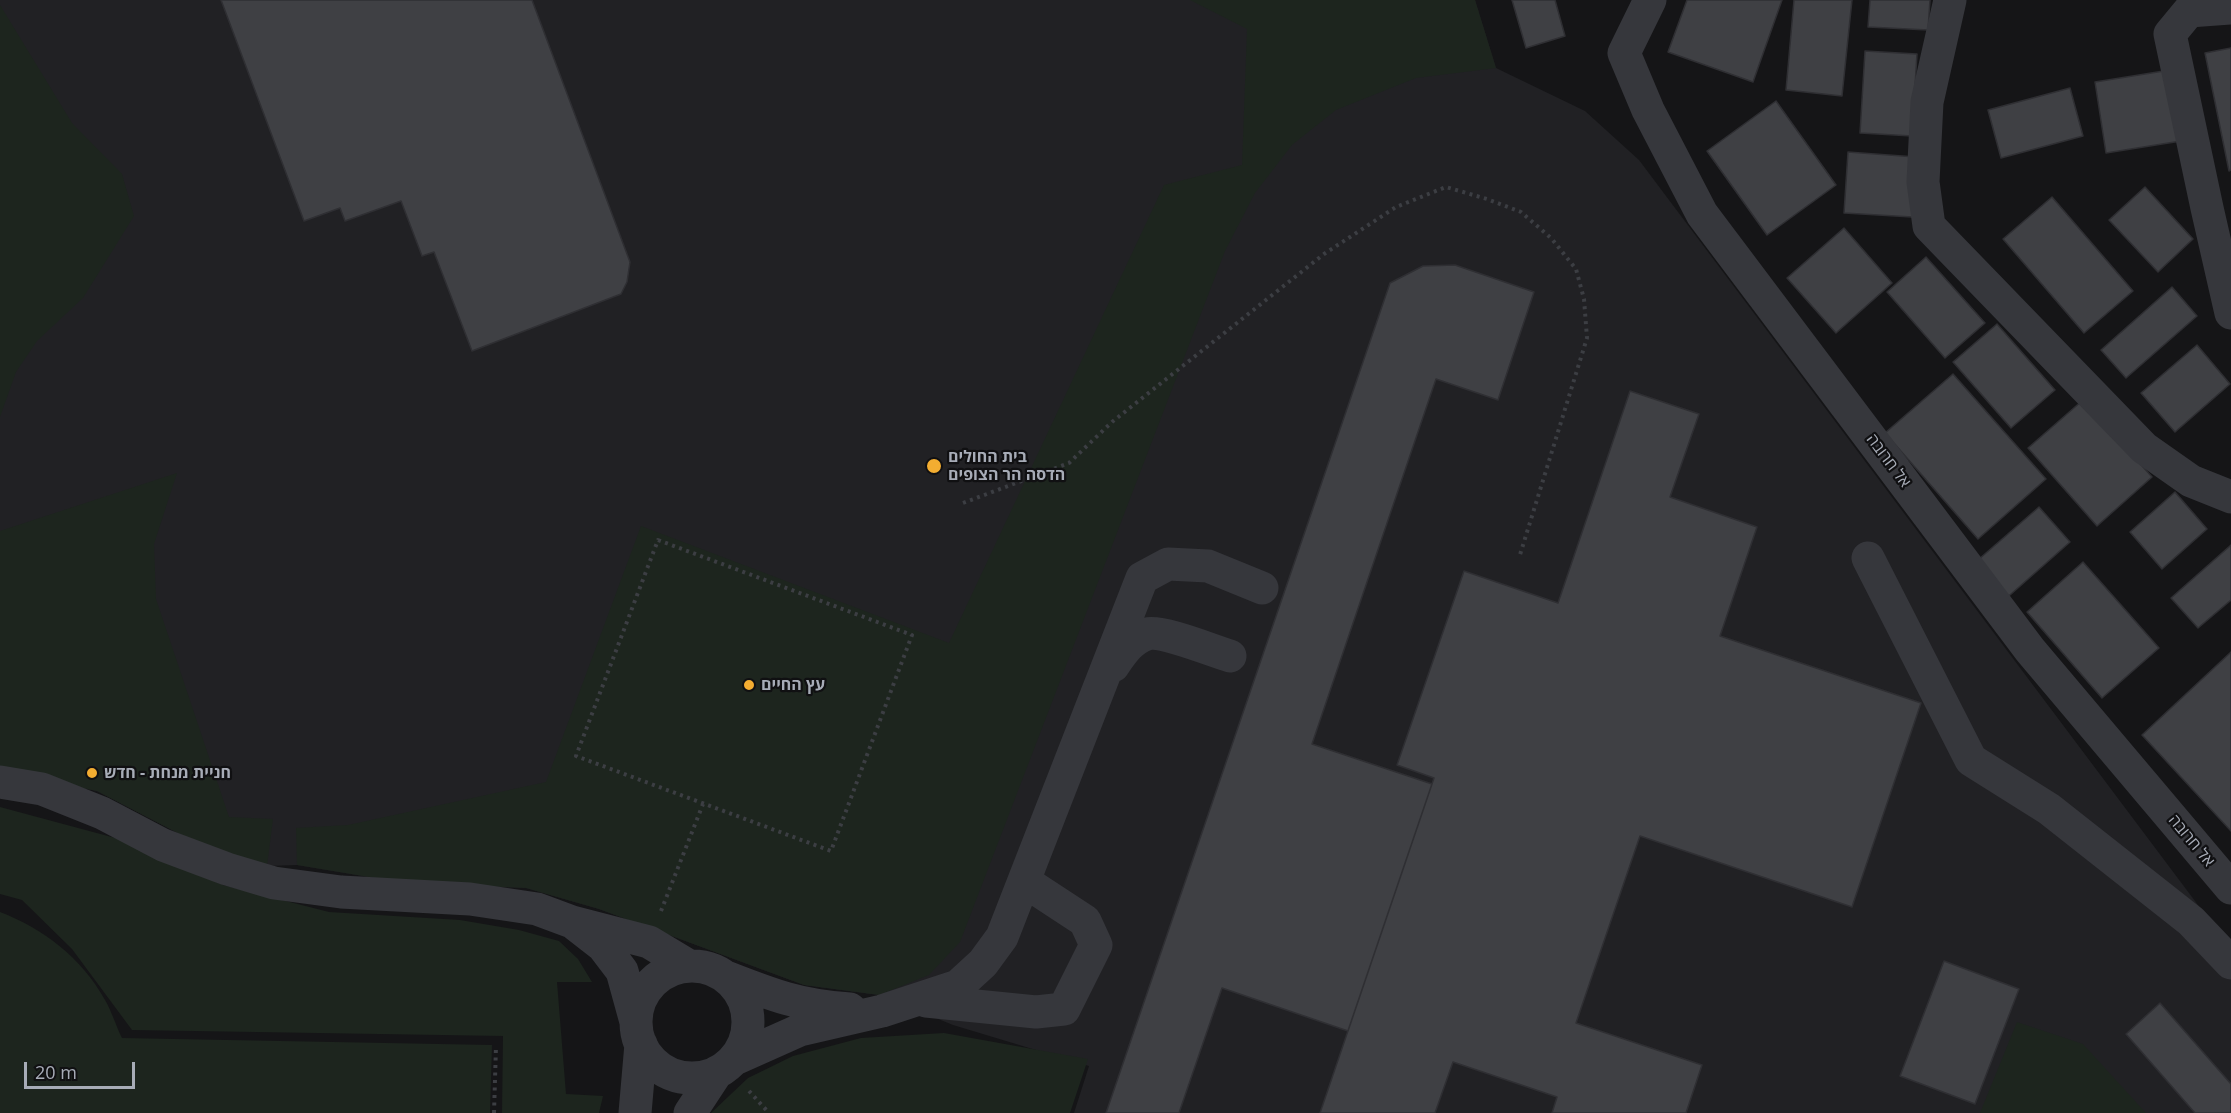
<!DOCTYPE html>
<html>
<head>
<meta charset="utf-8">
<style>
  body { margin:0 }
  #map { position:relative; width:2231px; height:1113px; overflow:hidden; background:#151517; font-family:"Open Sans",sans-serif }
  canvas { display:block }
  .scale { position:absolute; left:24px; top:1062px; width:111px; height:27px; box-sizing:border-box; border:3px solid #a7acb7; border-top:0; padding-left:8px; font-size:18px; line-height:21px; white-space:nowrap; color:#a7acb7; -webkit-text-stroke:4px #101012; paint-order:stroke }
</style>
</head>
<body>
<div id="map">
<canvas width="2231" height="1113"></canvas>
<div class="scale">20 m</div>
</div>
<script>
const ctx = document.querySelector('canvas').getContext('2d');
ctx.lineJoin = 'round';
function paint(path, color) { ctx.fillStyle = color; ctx.fill(path, 'evenodd'); }
function trace(path, color, width, dash) { ctx.strokeStyle = color; ctx.lineWidth = width; ctx.lineCap = dash ? 'butt' : 'round'; ctx.setLineDash(dash || []); ctx.stroke(path); }
function label(font, color, halo, rows, align = 'center') {
  ctx.font = font + ' "Open Sans",Heebo,sans-serif'; ctx.lineWidth = 4.5; ctx.setLineDash([]); ctx.textBaseline = 'middle'; ctx.strokeStyle = halo; ctx.fillStyle = color; for (const [text, x, y, turn = 0] of rows) {
    ctx.save(); ctx.translate(x, y); ctx.rotate((+turn || 0) * Math.PI / 180); ctx.textAlign = isNaN(turn) ? turn : align; if (halo) ctx.strokeText(text, 0, 0); ctx.fillText(text, 0, 0); ctx.restore();
  }
}
paint(new Path2D(`
  M0,0H1475L1496,68L1585,111L1639,160L2231,949V1113H1074L1089,1066L953,1025L879,995L804,985L599,909L526,888L405,883L297,865L267,866L195,842L97,791L0,771Z`), '#212124');
paint(new Path2D(`
  M1190,0H1475L1496,68L1416,78L1336,110L1292,145L1255,193L1225,251L960,942L929,975L879,995L804,985L599,909L526,888L405,883L297,865L296,828L348,825L546,782L641,526L949,643L1164,185L1242,165L1247,29Z
  M0,5L72,123L122,174L134,216L83,298L37,341L16,372L0,417Z
  M177,473L154,544L156,599L229,817L273,819L267,866L195,842L97,791L0,771V531Z
  M0,807L119,839L223,885L329,912L460,920L519,930L559,941L578,959L592,982H557L566,1094L603,1096L599,1113H502L503,1036L132,1030L72,949L22,900L0,894Z
  M0,912C44,929 82,958 105,1000C112,1012 116,1026 122,1038L492,1045L490,1113H0Z
  M2017,1022L2083,1044L2146,1113H1980Z
  M944,1033L1088,1059L1070,1113H711L748,1078L793,1056L861,1038Z`), '#1d251e');
const building = new Path2D(`
  M221,0H532L630,262L627,282L621,294L472,351L434,252L422,256L401,201L345,221L340,208L304,221Z
  M1512,0H1555L1565,36L1526,48Z
  M1687,0H1782L1753,82L1668,52Z
  M1794,0H1852L1842,96L1786,90Z
  M1870,0H1930L1928,30L1868,27Z
  M2231,48V170L2229,171L2205,53Z
  M1865,51L1917,54L1912,136L1860,133Z
  M2170,70L2181,141L2106,153L2095,82Z
  M2070,88L2083,136L2001,158L1988,110Z
  M1776,101L1836,185L1767,235L1707,151Z
  M1848,152L1916,157L1912,217L1844,213Z
  M2145,187L2193,239L2158,272L2109,220Z
  M2052,197L2133,291L2084,333L2003,239Z
  M1844,228L1892,283L1836,333L1787,278Z
  M1926,257L1985,323L1945,358L1887,292Z
  M1455,265L1534,292L1498,400L1436,379L1312,744L1432,784L1348,1031L1222,988L1179,1113H1106L1390,283L1423,266Z
  M2172,287L2197,316L2126,378L2101,350Z
  M1997,324L2055,390L2011,428L1953,362Z
  M2197,345L2230,384L2175,432L2141,393Z
  M1953,374L2046,479L1978,539L1885,433Z
  M1630,391L1699,414L1670,497L1757,527L1720,636L1921,703L1852,907L1640,836L1576,1023L1702,1065L1686,1113H1552L1557,1097L1453,1062L1435,1113H1320L1434,778L1397,765L1464,571L1558,603Z
  M2083,400L2152,477L2097,526L2028,448Z
  M2175,492L2207,529L2162,569L2130,532Z
  M2039,507L2070,542L2002,602L1971,566Z
  M2231,545V600L2198,628L2171,598Z
  M2083,562L2159,648L2102,698L2027,612Z
  M2231,652V831L2142,735Z
  M1944,961L2019,989L1975,1104L1900,1076Z
  M2160,1003L2231,1084V1113H2195L2126,1034Z`);
paint(building, '#3f4044');
trace(building, '#2f2f33', 1.5);
trace(new Path2D(`
  M963,503L1069,463L1112,422L1324,254L1396,207L1446,187L1487,199L1521,212L1551,238L1576,269L1584,299L1587,338L1519,558
  M658,540L912,635L831,851L576,756Z
  M661,911L703,804
  M749,1091L769,1113
  M494,1113L496,1046`), '#3c3e43', 4, [3, 4.5]);
trace(new Path2D(`
  M1650,0L1624,53L1648,110L1702,214L2030,650L2231,888
  M1950,0L1927,102L1923,182L1929,226L2144,448L2191,481L2231,497
  M2231,8L2189,11L2170,34L2207,208L2231,313
  M1868,558L1971,760L2049,809L2191,921L2231,963
  M1113,666C1122,653 1131,639 1147,634C1162,630 1213,651 1230,656
  M0,782L42,789L102,813L163,845L227,869L274,883L341,892L470,899L537,909L572,922L649,942L689,966
  M576,925L603,946L622,971L636,1022
  M636 1022a56 56 0 1 1 112 0a56 56 0 1 1-112 0Z
  M726,977C772,995 800,1006 850,1009
  M926,1001L1036,1012L1064,1009L1096,945L1085,921L1024,881
  M735,1059L800,1030L882,1011L958,986L983,963L1002,937L1142,578L1168,564L1208,566L1262,588
  M635,1113L641,1044
  M690,1113L717,1072`), '#36373c', 33);
for (const [x, y, r, color] of [
  [934,466,8,"#f3ad31"],
  [749,685,6,"#f3ad31"],
  [92,773,6,"#f3ad31"]
]) { const dot = new Path2D(); dot.arc(x, y, r, 0, 2 * Math.PI); ctx.fillStyle = color; ctx.fill(dot); trace(dot, '#101012', 2); }
label('bold 16px', '#a7acb7', '#101012', [
  ["בית החולים",948,457],
  ["הדסה הר הצופים",948,475],
  ["עץ החיים",761,685],
  ["חניית מנחת - חדש",104,773]
], 'left');
label('16px', '#a7acb7', '#101012', [
  ["אל חרובה",1888,461,53],
  ["אל חרובה",2191,841,50]
]);
</script>
</body>
</html>
